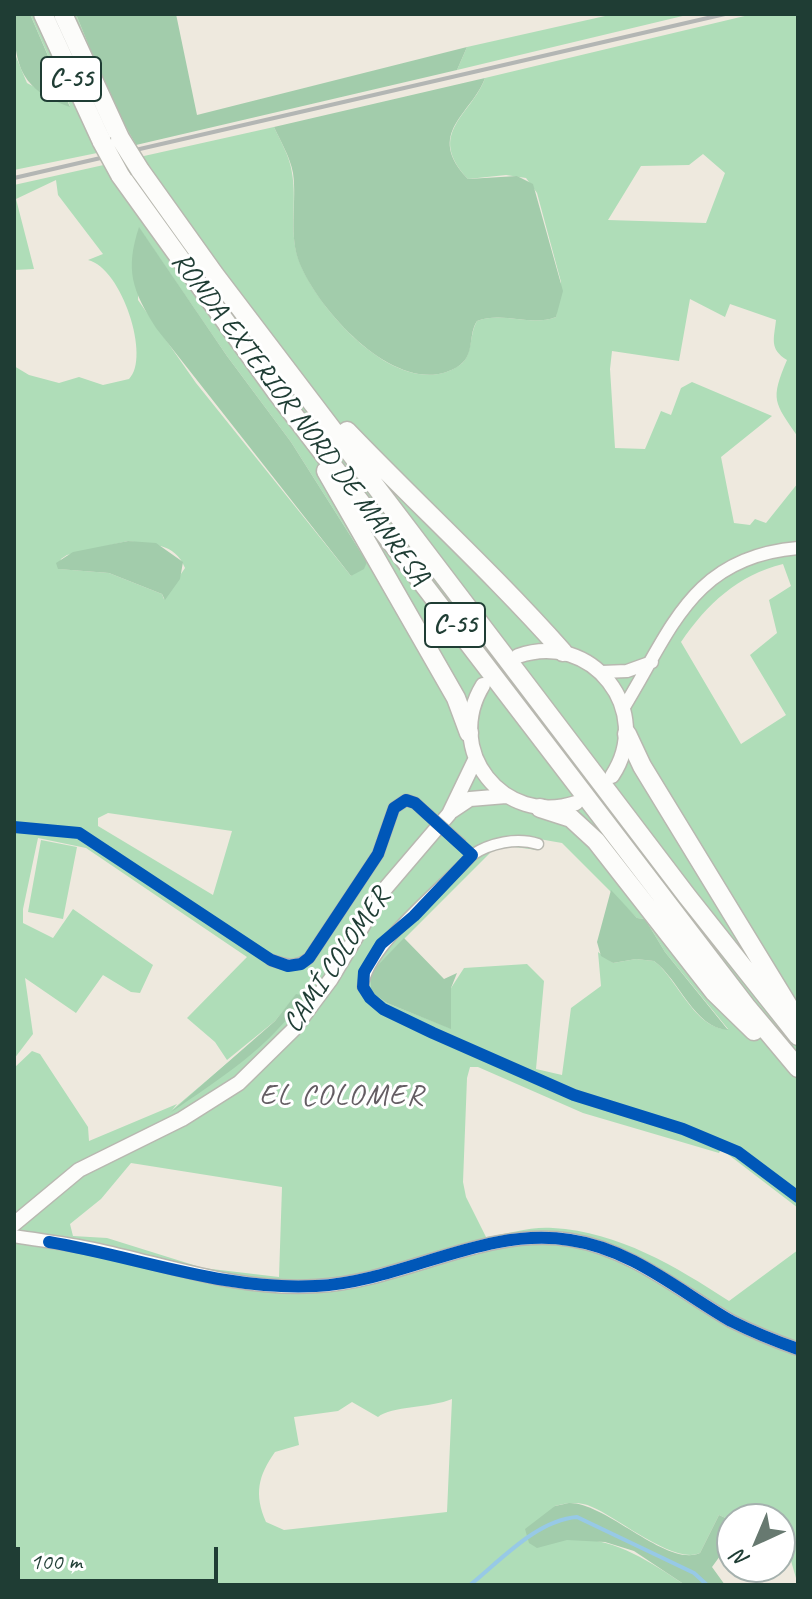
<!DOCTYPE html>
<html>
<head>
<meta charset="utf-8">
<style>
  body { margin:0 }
  #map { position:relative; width:812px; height:1599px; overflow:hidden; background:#eee9de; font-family:Caveat,sans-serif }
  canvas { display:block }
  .frame { position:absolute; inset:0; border:16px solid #1f3d34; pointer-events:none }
  .north { position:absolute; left:716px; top:1503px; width:80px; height:80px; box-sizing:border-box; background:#fff; border:2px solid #a5b1ae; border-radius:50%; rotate:224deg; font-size:22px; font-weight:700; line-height:32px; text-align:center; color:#1f3d34 }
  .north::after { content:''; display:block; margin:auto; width:28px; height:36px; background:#677970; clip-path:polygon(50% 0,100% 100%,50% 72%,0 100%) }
  .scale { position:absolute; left:16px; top:1547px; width:202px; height:36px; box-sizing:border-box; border:4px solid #1f3d34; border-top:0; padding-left:10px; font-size:24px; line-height:28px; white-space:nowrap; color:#1f3d34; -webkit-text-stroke:6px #fff; paint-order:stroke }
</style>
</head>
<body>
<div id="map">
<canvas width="812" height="1599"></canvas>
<div class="frame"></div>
<div class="north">N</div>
<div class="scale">100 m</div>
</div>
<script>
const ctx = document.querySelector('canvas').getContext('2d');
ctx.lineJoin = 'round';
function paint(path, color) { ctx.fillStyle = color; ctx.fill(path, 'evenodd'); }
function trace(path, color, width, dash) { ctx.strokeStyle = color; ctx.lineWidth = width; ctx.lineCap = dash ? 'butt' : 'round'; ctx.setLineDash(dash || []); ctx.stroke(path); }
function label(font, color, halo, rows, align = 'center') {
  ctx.font = font + ' Caveat,sans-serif'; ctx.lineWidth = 6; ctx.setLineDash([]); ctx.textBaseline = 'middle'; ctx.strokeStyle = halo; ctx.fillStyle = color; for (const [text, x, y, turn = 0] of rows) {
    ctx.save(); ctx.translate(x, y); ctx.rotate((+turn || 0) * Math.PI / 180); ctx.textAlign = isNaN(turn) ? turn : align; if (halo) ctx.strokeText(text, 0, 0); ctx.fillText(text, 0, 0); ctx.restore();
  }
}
paint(new Path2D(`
  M30,14H76L110,99L136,145L14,170V52L27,83L70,106Z
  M614,14H691L457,70L467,47Z
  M753,14H798V437C774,402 770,400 787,360C769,349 774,339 776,320L730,304L725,317L690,299L679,361L612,351L610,369L615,448L645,449L661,411L671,415L681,388L692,382L772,416L721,457L734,523L750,525L755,519L766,523L798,483V1208L721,1149L719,1153L583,1113L478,1067H470L467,1078L463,1182L466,1197L486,1237C507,1234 532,1226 553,1228C619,1232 675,1266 729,1301L798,1250V1585L787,1547L780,1545V1519L732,1521L719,1515L700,1553C674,1565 617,1517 592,1507C579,1501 568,1503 555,1506L537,1547C594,1524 640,1555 685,1585H14V1068L32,1051L40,1054L88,1127L89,1141L177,1104L172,1110L305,997L296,995L275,1021L227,1060L215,1042L187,1018L247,957L86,848L38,838L23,909V923L53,938L73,909L153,965L140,993L131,992L103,975L76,1013L25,978L33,1034L14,1059V366L29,375L59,383L79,377L103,385L129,379C151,358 122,268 88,260L103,254L58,195L56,180L16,199L34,269L14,270V185L274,127C281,142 290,157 292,173C297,201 289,230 298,258C315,308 401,406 460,365C473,356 469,334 477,321C504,311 530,327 556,317L561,282L537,193L526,178L506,175L468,179C425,133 472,115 485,78ZM703,154L725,173L706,223L608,220L641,166L689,165ZM139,228L227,356L291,442L367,562L351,576L196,383L138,300ZM128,541C151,545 175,542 185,568L164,599L162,594L109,573L59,569L61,559L67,555ZM783,564L791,586L769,600L777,633L750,655L786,715L741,744L681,642C707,604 738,575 783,564ZM108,813L232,831L213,895L98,826V818ZM539,839L562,843L637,918L645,919L665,952L728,1029C695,1030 677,978 654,961L636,959L613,963L598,952L601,986L571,1008L562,1075L536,1069L544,981L527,964L464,968L451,988L450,1028L387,1003L372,992L371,972L494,849L507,846L537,850ZM131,1163L282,1187L279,1277L203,1268L107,1238L73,1236L70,1224L101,1199ZM452,1399L447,1512L284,1530L266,1522C254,1494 258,1476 275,1452L299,1445L294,1417L338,1411L352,1402L378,1417C391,1406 431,1408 452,1399Z
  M41,840L77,847L63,919L28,912Z`), '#afddb8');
paint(new Path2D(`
  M14,14H30L70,107C19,89 14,64 14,14Z
  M76,14H176L197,115L467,47L457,70L136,145L110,99Z
  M485,78C472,114 424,133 468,179L517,176L533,184L563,291L556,317C530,327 504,311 477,321C468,334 475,354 460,365C402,406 315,308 298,259C289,230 297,201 293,173C290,157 281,142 274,127Z
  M139,227L227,356L291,442L367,562L364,569L351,576L156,328C132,290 125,270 139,227Z
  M128,541L156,543L183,562L180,579L165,600L162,594L109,573L58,569L56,563L73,552Z
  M611,890L637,918L645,919L665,952L728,1030C694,1028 679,979 654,961L636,959L613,963L601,956L597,942Z
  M404,938L444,979L457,973L451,988V1029L387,1003L371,992V972Z
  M296,994L305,996C269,1048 221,1078 170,1113L275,1021Z
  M569,1503C606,1502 667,1568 700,1553L719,1515L732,1521V1552L720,1556L712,1567L725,1585H685L634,1551L605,1542L567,1540L537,1548L529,1543L525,1529L555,1506Z`), '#a2ccab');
trace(new Path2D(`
  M470,1585C501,1560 537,1520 577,1517L694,1573L707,1585`), '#97c9e6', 4);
const minor = new Path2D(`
  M271,960C286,965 296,968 309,958L378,854L394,808L406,800L415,803
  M363,987C365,948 443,888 472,855C490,843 517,837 538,844`);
const tertiary = new Path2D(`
  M602,672L627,671L652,662
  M624,707C672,629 692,557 798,548
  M14,1236C44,1241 74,1244 103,1251C175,1267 242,1291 317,1286C402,1282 485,1226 571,1240C632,1250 679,1291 731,1321C753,1332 775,1341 798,1349`);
const secondary = new Path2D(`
  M518,656C592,630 655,711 612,776
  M483,685C443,750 503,827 576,803
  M452,811L470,799L506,796
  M14,1224L79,1170L182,1119L239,1083L293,1030L331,979L384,890L449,814L475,760`);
const trunk = new Path2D(`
  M43,14L102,142
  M63,14L120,138
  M140,170L215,275L687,896L798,1036
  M120,175L277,393L746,1006L798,1068
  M347,431C418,505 494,574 563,652
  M326,471L456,698L469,733
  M627,734L642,766L797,1020
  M540,808L571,818L596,841L714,992L754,1031`);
trace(minor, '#b8b8b0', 13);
trace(tertiary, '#b8b8b0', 15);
trace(secondary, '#b8b8b0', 17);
trace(trunk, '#b8b8b0', 21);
trace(minor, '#fcfcfa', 10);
trace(tertiary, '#fcfcfa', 12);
trace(secondary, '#fcfcfa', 14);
trace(trunk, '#fcfcfa', 18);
trace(new Path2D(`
  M14,178L725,14`), '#b3b6b4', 4);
const minorBridge = new Path2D(`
  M415,803L462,845`);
const trunkBridge = new Path2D(`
  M120,138L140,170
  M102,142L120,175`);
trace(minorBridge, '#b8b8b0', 13, []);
trace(trunkBridge, '#b8b8b0', 21, []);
trace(minorBridge, '#fcfcfa', 10);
trace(trunkBridge, '#fcfcfa', 18);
trace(new Path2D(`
  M14,827L79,833L271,960L288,966L301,964L309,958L378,854L394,808L406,800L415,803L472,855L414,916L381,944L364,972L363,987L370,998L383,1009L433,1033L574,1095L683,1129L738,1152L798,1197
  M49,1242C138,1257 225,1291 316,1286C402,1282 484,1226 570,1240C632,1249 679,1291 731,1321C753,1332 775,1341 798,1349`), '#0057b8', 12);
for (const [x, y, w] of [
  [71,79,60],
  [455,625,60]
]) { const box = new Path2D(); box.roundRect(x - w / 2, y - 22, w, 44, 6); ctx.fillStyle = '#fff'; ctx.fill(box); trace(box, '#1f3d34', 2); }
label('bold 26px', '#1f3d34', null, [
  ["C-55",71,79],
  ["C-55",455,625]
]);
label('28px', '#1f3d34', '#fff', [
  ["RONDA EXTERIOR NORD DE MANRESA",300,419,53],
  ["CAMÍ COLOMER",337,961,-56]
]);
ctx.letterSpacing = '2px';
label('30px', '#645d63', '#fff', [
  ["EL COLOMER",342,1096]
]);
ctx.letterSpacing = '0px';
</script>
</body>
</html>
